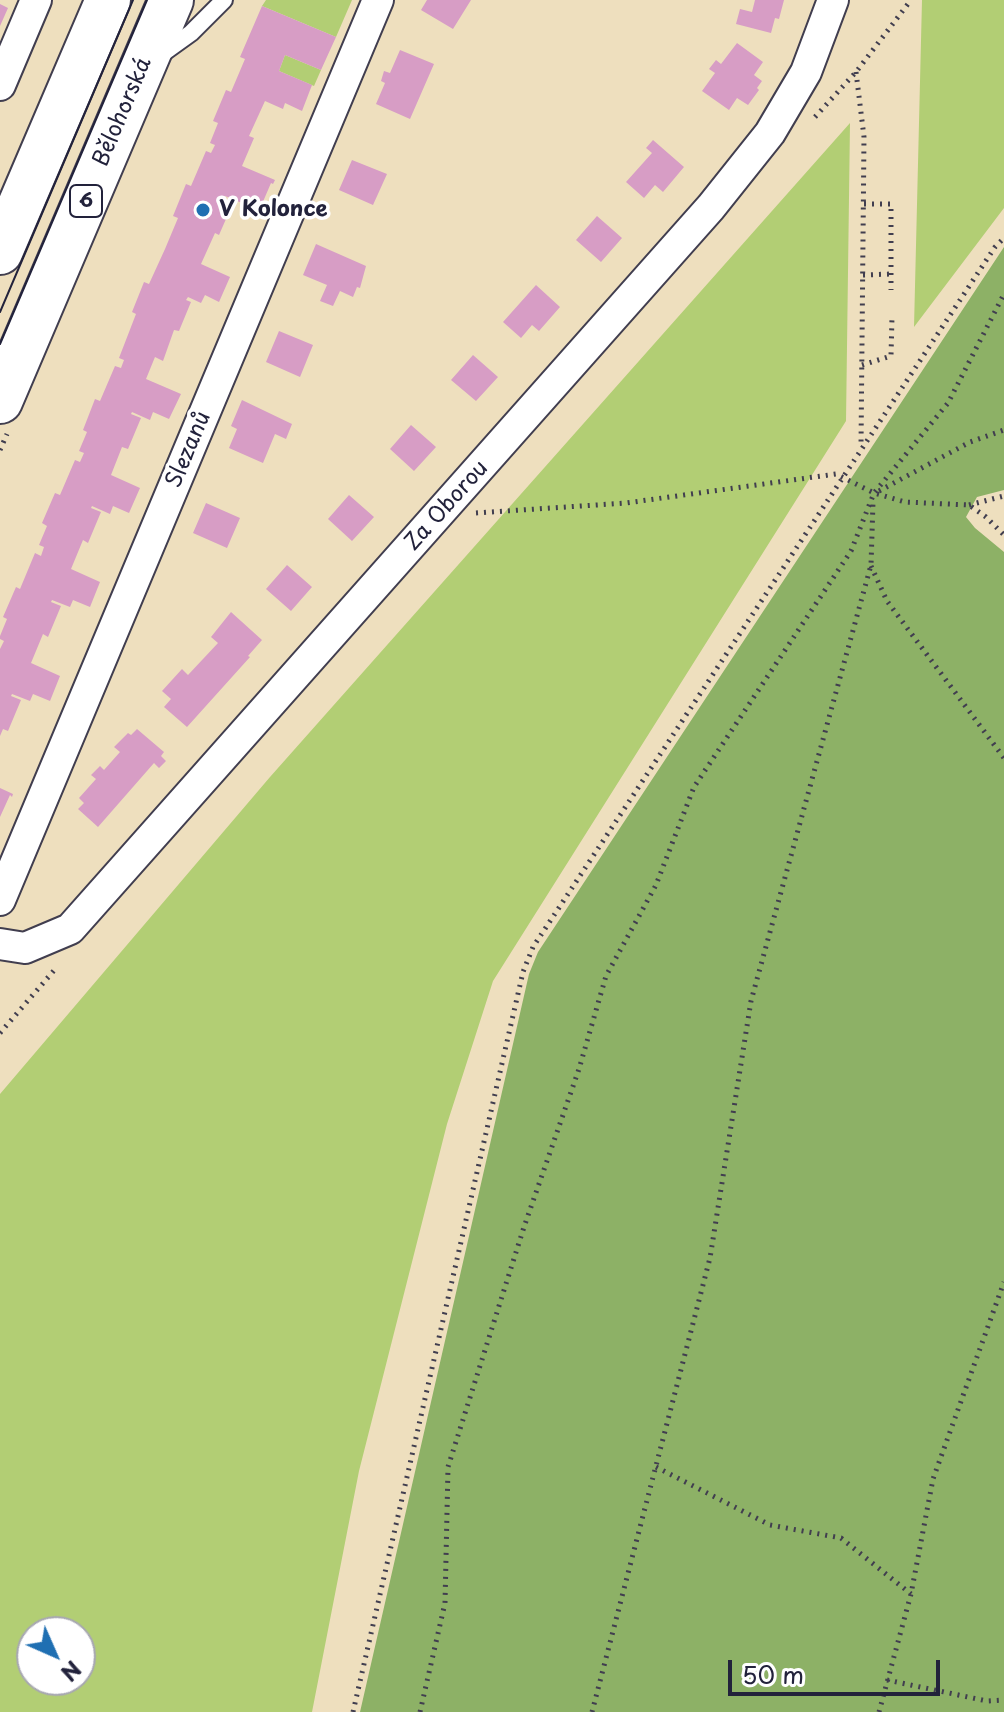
<!DOCTYPE html>
<html>
<head>
<meta charset="utf-8">
<style>
  body { margin:0 }
  #map { position:relative; width:1004px; height:1712px; overflow:hidden; background:#eedfbe; font-family:"Playpen Sans",sans-serif }
  canvas { display:block }
  .north { position:absolute; left:16px; top:1616px; width:80px; height:80px; box-sizing:border-box; background:#fff; border:2px solid #a7a7b1; border-radius:50%; rotate:135deg; font-size:22px; font-weight:700; line-height:32px; text-align:center; color:#22223b }
  .north::after { content:''; display:block; margin:auto; width:28px; height:36px; background:#1f6fb2; clip-path:polygon(50% 0,100% 100%,50% 72%,0 100%) }
  .scale { position:absolute; left:728px; top:1660px; width:212px; height:36px; box-sizing:border-box; border:4px solid #22223b; border-top:0; padding-left:10px; font-size:24px; line-height:28px; white-space:nowrap; color:#22223b; -webkit-text-stroke:6px #fff; paint-order:stroke }
</style>
</head>
<body>
<div id="map">
<canvas width="1004" height="1712"></canvas>
<div class="north">N</div>
<div class="scale">50 m</div>
</div>
<script>
const ctx = document.querySelector('canvas').getContext('2d');
ctx.lineJoin = 'round';
function paint(path, color) { ctx.fillStyle = color; ctx.fill(path, 'evenodd'); }
function trace(path, color, width, dash) { ctx.strokeStyle = color; ctx.lineWidth = width; ctx.lineCap = dash ? 'butt' : 'round'; ctx.setLineDash(dash || []); ctx.stroke(path); }
function label(font, color, halo, rows, align = 'center') {
  ctx.font = font + ' "Playpen Sans",sans-serif'; ctx.lineWidth = 7; ctx.setLineDash([]); ctx.textBaseline = 'middle'; ctx.strokeStyle = halo; ctx.fillStyle = color; for (const [text, x, y, turn = 0] of rows) {
    ctx.save(); ctx.translate(x, y); ctx.rotate((+turn || 0) * Math.PI / 180); ctx.textAlign = isNaN(turn) ? turn : align; if (halo) ctx.strokeText(text, 0, 0); ctx.fillText(text, 0, 0); ctx.restore();
  }
}
paint(new Path2D(`
  M266,0H352L336,37L262,6Z
  M922,0H1004V208L914,327Z
  M285,55L321,70L314,86L279,71Z
  M850,123L846,421L493,981L447,1124L359,1471L312,1712H0V1094L270,777ZM32,1632H80V1680H32Z`), '#b2ce74');
paint(new Path2D(`
  M1004,247V490L977,497L966,517L975,528L1004,552V1712H360L529,974L538,952Z`), '#8db166');
paint(new Path2D(`
  M427,0H471L453,29L421,10Z
  M755,0H784L779,19L775,18L771,33L736,24L740,9L752,12Z
  M0,4L8,8L0,26Z
  M262,6L336,37L321,70L285,55L279,71L312,85L302,111L285,103L283,109L265,101L249,136L254,138L242,166L275,180L273,184L271,183L262,204L245,197L242,203L225,196L223,199L233,203L219,235L215,233L201,264L230,277L219,302L205,295L201,303L188,297L186,300L191,302L179,331L174,330L163,361L155,357L146,379L181,394L169,419L153,412L150,420L132,412L131,414L141,418L128,449L122,447L111,475L140,488L129,513L113,506L110,514L92,506L91,508L101,512L88,543L83,540L71,569L100,582L90,607L73,600L70,607L52,600L51,602L61,606L48,637L43,634L31,663L60,676L50,701L33,694L30,701L12,694L11,696L21,700L8,731L3,729L0,736V649L4,641L0,639V636L7,619L3,617L16,587L20,589L35,553L41,556L44,547L39,545L47,526L42,523L55,493L60,495L75,460L80,462L84,453L79,451L87,432L83,430L95,399L100,401L115,366L121,368L124,360L119,358L136,314L132,312L144,282L149,284L165,249L178,218L173,216L186,184L191,186L206,151L211,153L215,145L210,143L218,123L213,121L226,90L231,92L245,59L240,57Z
  M737,43L763,62L754,75L762,81L757,88L759,90L748,105L737,98L729,110L702,91L715,73L709,69L716,60L721,64Z
  M400,50L434,64L410,119L376,104L385,83L381,81L384,71L390,73Z
  M653,140L684,167L663,192L655,185L644,198L626,182L652,153L646,148Z
  M352,160L387,174L373,205L339,190Z
  M597,216L622,238L601,262L576,240Z
  M316,244L366,266L360,288L357,287L353,297L340,291L333,306L320,301L327,285L303,275Z
  M536,285L560,307L539,331L532,325L521,338L503,322Z
  M279,331L313,345L300,377L266,362Z
  M473,355L498,377L476,401L451,380Z
  M242,400L292,424L286,439L275,434L263,463L229,448L237,429L231,426Z
  M411,425L436,447L414,471L390,449Z
  M349,495L374,517L352,541L328,519Z
  M206,503L240,518L227,548L193,533Z
  M287,565L312,587L291,611L266,589Z
  M231,612L262,640L248,656L250,657L187,727L164,707L171,699L162,691L182,669L188,675L218,643L211,637Z
  M137,729L164,752L161,756L166,761L159,768L154,763L98,827L78,809L84,803L79,798L96,779L91,775L100,766L104,770L120,752L114,747L128,733L131,735Z
  M0,788L13,794L12,797L10,795L0,817Z`), '#d79dc5');
const lane = new Path2D(`
  M159,56L191,33L224,0`);
const street = new Path2D(`
  M0,85L36,0
  M0,900L378,0
  M0,944L25,948L70,929L711,207L770,133L806,72L833,0`);
const primary = new Path2D(`
  M0,252L108,0
  M0,401L171,0`);
trace(lane, '#413e4f', 20);
trace(street, '#413e4f', 34);
trace(primary, '#413e4f', 48);
trace(new Path2D(`
  M856,72L864,137L861,446
  M815,117L856,72L911,0
  M864,204H891V290
  M863,275L891,274
  M862,365L891,356L892,317
  M0,450L7,434
  M879,491L970,442L1004,430
  M969,505L1004,496
  M476,513L626,503L836,474L874,493L905,502L969,505L986,517L1004,535
  M871,566L887,601L1004,758
  M0,1033L57,967
  M656,1467L770,1525L841,1538L911,1594
  M887,1680L987,1701L1004,1700
  M353,1712L523,972L533,947L995,247L1004,238
  M420,1712L445,1603L448,1467L524,1227L579,1069L606,976L656,885L694,787L851,551L874,493L948,403L1004,294
  M592,1712L710,1258L751,1001L871,565L873,502
  M879,1712L911,1594L933,1479L1004,1282`), '#413e4f', 5, [2, 6]);
trace(lane, '#fff', 16);
trace(street, '#fff', 30);
trace(primary, '#fff', 44);
trace(new Path2D(`
  M0,312L133,0
  M0,344L147,0`), '#22223b', 2);
for (const [x, y, r, color] of [
  [203,210,8,"#1f6fb2"]
]) { const dot = new Path2D(); dot.arc(x, y, r, 0, 2 * Math.PI); ctx.fillStyle = color; ctx.fill(dot); trace(dot, '#fff', 3); }
for (const [x, y, w] of [
  [86,201,32]
]) { const box = new Path2D(); box.roundRect(x - w / 2, y - 16, w, 32, 6); ctx.fillStyle = '#fff'; ctx.fill(box); trace(box, '#22223b', 2); }
label('bold 20px', '#22223b', null, [
  ["6",86,201]
]);
label('22px', '#22223b', '#fff', [
  ["Bělohorská",123,112,-67],
  ["Slezanů",189,450,-67],
  ["Za Oborou",447,506,-48]
]);
label('bold 22px', '#22223b', '#fff', [
  ["V Kolonce",219,210]
], 'left');
</script>
</body>
</html>
